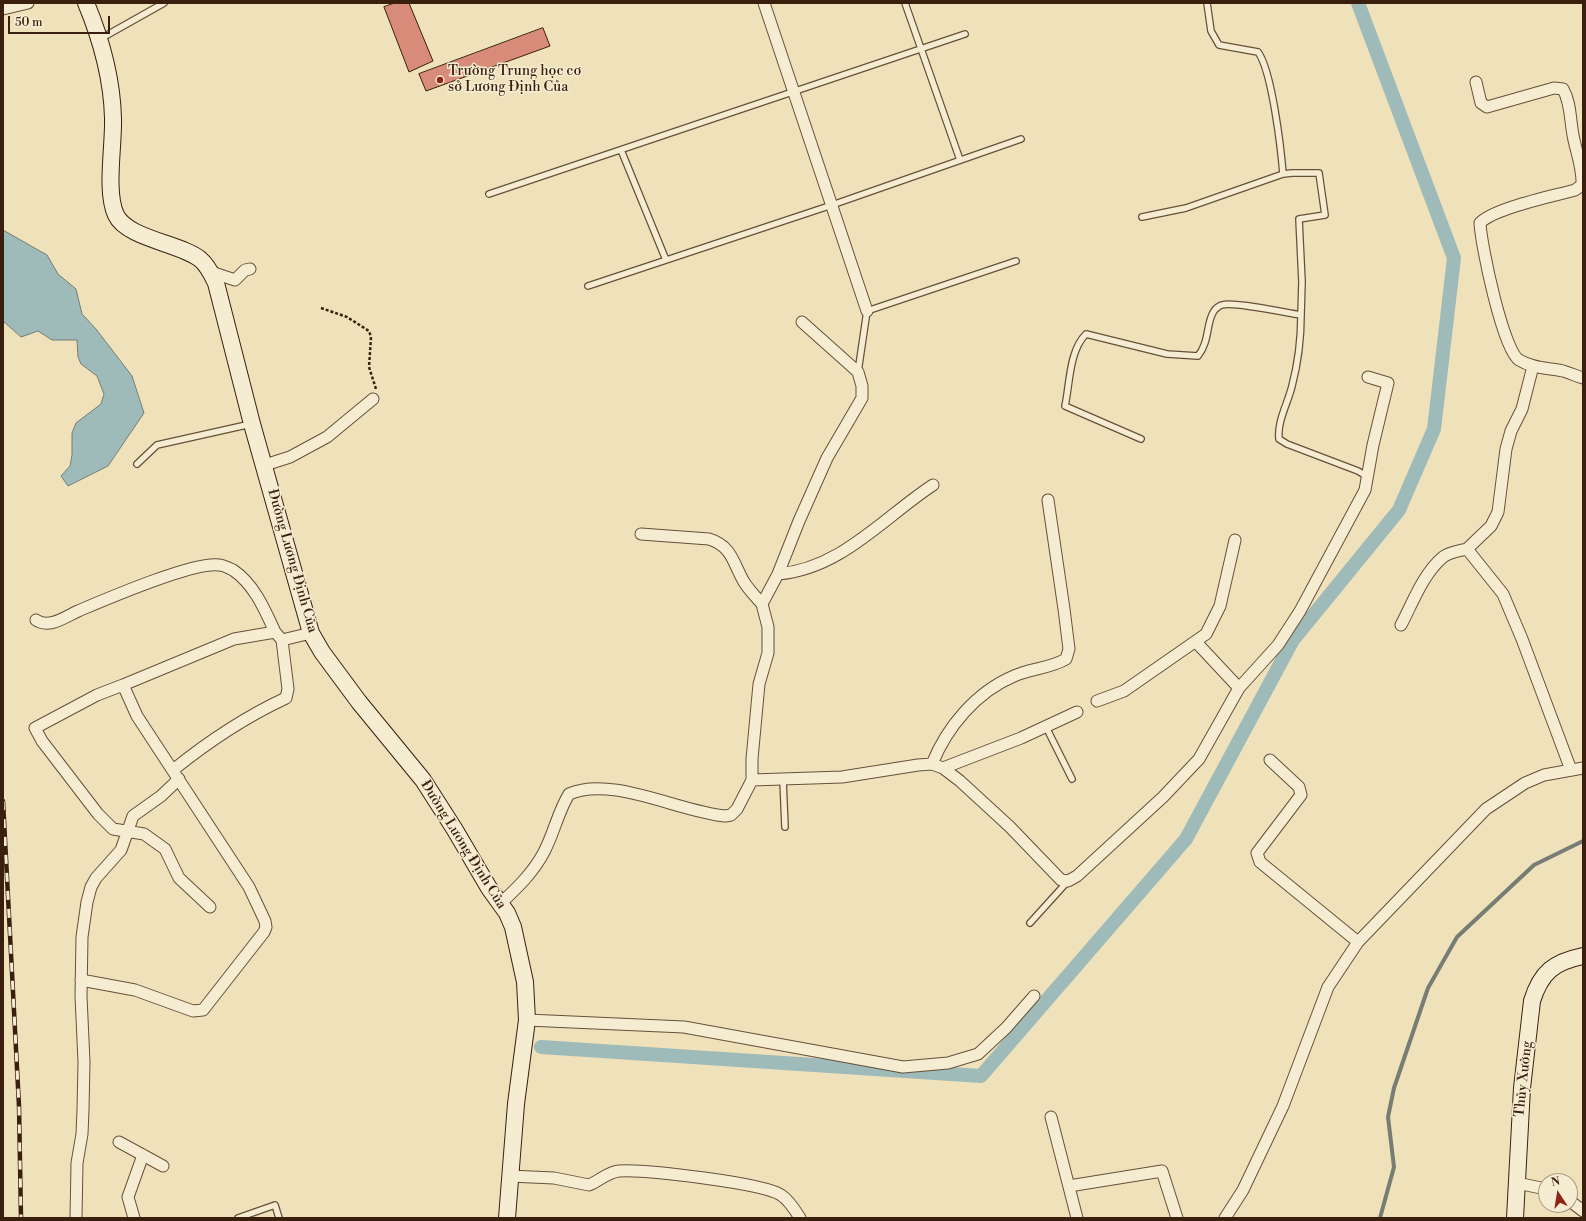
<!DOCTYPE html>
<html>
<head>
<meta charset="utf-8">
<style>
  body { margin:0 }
  #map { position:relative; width:1586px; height:1221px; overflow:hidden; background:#efe2ba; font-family:"Libre Bodoni",serif }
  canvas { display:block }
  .frame { position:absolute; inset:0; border:4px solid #3a1f0e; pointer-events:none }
  .north { position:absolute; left:1538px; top:1173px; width:40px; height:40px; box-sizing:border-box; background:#f5ecd2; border:1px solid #aa9a84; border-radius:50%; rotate:348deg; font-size:11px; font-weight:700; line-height:16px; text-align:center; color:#3a1f0e }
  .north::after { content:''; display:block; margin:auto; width:14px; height:18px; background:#8f2418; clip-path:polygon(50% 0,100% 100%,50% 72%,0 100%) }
  .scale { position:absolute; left:8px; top:16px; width:102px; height:18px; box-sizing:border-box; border:2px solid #3a1f0e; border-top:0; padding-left:5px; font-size:12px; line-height:14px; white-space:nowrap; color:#3a1f0e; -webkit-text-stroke:3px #f5ecd2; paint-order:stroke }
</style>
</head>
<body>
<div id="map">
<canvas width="1586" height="1221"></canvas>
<div class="frame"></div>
<div class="north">N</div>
<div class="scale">50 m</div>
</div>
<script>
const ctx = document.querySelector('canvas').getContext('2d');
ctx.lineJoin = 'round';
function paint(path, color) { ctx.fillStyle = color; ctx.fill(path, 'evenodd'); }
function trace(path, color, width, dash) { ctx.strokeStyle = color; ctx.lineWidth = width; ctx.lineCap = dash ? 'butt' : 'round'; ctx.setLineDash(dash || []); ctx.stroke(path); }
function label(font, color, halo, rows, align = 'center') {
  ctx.font = font + ' "Libre Bodoni",serif'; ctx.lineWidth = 3; ctx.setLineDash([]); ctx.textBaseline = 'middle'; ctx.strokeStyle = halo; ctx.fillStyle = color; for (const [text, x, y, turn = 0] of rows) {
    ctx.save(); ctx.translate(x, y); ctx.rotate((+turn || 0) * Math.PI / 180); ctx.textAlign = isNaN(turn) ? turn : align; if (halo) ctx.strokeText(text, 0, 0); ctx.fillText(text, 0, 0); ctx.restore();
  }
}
const water = new Path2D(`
  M3,230L47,255L58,274L76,289L82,314L96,329L132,376L144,413L108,466L68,486L61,476L70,466L72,455V433L76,423L101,404L104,394L97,376L81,364L78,357L77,340H52L38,331L21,337L3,321Z`);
paint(water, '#9ebbba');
trace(water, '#767d75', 1);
trace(new Path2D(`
  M1380,1218L1394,1167L1388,1117L1394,1088L1428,988L1457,937L1534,865L1583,841`), '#767d75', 4);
trace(new Path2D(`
  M541,1047L981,1076L1186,839L1293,640L1399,510L1434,429L1454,258L1358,3`), '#9ebbba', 14);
const building = new Path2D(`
  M395,3H409L433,61L409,72L384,7Z
  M543,28L550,46L426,91L419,74Z`);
paint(building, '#d88b78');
trace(building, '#3a1f0e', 1);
const lane = new Path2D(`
  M905,3L960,160
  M1207,3L1211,31L1219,45L1258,52C1272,71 1281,149 1283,174
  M100,39L164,3
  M621,150L666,260
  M489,194L965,34
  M1142,217L1186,208L1283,174L1292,173H1319L1325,215L1299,219L1302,282L1301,315
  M588,286L832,205L1021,139
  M858,372L867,311L1016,261
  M1141,439L1065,406C1070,383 1069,351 1086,334L1167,354L1198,356C1210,341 1206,322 1214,311C1215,309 1220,305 1222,305C1233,301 1286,313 1301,315C1301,339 1298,363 1292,386C1288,403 1277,421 1279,439L1287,444L1358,471L1368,477
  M137,464L157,445L251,424
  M1046,727L1072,779
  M783,780L785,827
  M1030,923L1068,881
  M238,1218L275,1205L279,1218`);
const street = new Path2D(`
  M764,3L867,311
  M3,9L28,3
  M1476,82L1481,103L1487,107L1554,88L1563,89C1571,103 1570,120 1573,135C1576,152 1583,168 1582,185L1575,190C1554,196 1494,208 1480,223C1481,245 1503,350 1519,360C1532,368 1548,368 1563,371C1570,373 1576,376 1583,378
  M211,272L235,280L245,270L250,269
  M1533,366L1522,409L1511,431L1506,449L1498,512L1491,526L1467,549L1503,594L1522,639L1571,770
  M265,465L290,457L327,437L373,399
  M641,534L709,539C732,546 733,563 744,582C749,590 756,597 762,604
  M778,574C841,569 884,517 933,485
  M36,620C49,629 65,617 78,611C104,600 194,561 219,565C223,565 229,568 233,570C254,584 265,610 275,632
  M1401,625C1413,602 1423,574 1443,557C1450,552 1459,551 1467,549
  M1196,642L1239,688
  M123,685L234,639L275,632L282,640L311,633
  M1097,701L1124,691L1206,634L1220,606L1235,540
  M1270,760L1299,787L1301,795L1257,853L1260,862L1358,942
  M932,764C947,727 976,692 1014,676C1031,668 1049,669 1066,659L1069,649L1064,609L1048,500
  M943,768L1021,738L1077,712
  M173,770C209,741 245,717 286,698L288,689L282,640
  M752,780L842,777L918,765L932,764L943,768L960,781L1010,827L1061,880L1068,881L1077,876L1163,797L1199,759L1239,688L1278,645L1300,611L1365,490L1373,445L1388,383L1368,377
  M500,904C517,888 533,873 544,852C554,833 558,812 569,794C611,775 680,812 725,816L731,815L737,809L752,780V759L759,684L768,653V627L762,604L778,574L799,521L827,458L862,398V386L858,372L802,322
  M81,980L135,990L193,1011L203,1010L264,932L266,927L265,921L249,887L137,716L123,685L97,695L35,728L42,741L98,814L113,829L144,834L165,849L179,878L210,907
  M527,1020L684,1027L903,1067L948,1063L978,1054L1006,1028L1034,996
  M1051,1117L1077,1218
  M119,1142L163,1166
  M509,1176L554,1178L589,1185C599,1181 608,1172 619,1171C643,1169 763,1183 781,1195C789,1200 795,1210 800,1218
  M1517,1183L1546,1189
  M1069,1186L1162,1171L1177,1218
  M1570,1201L1583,1211
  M76,1218L77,1163L82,1134L83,1110L84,1062L81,996L82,937L87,902L91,887L96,878L121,850L133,816L161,796L179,779
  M134,1218L128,1197L143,1155
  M1225,1218L1243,1190L1283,1106L1328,987L1358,942L1486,809L1525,783L1544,775L1583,768`);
const secondary = new Path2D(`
  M86,3C101,39 112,79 113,118C114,145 105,192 116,215C127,239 184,244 201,260C208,266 212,275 216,283L252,424L311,633L322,652L359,702L423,780L455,830L489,888L507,913L513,927L525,982L527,1020L516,1104L507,1218
  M1515,1218L1522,1088L1532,1001C1541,972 1554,962 1583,956`);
trace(lane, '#675039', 8);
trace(street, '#675039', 13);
trace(secondary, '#3a1f0e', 18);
trace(new Path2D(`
  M321,308L347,317L369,331L371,337L369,367L376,389`), '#3a1f0e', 2.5, [3, 2]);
trace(lane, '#f5ecd2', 5.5);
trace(street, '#f5ecd2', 11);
trace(secondary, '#f5ecd2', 16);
const rail = new Path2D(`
  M3,801L19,1106L21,1218`);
trace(rail, '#3a1f0e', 4.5);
trace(rail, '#f5ecd2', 3, [9]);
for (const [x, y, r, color] of [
  [440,80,4,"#8f2418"]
]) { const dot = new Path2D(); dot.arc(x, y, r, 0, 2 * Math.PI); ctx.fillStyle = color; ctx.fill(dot); trace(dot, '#f5ecd2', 1.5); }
label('14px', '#3a1f0e', '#f5ecd2', [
  ["Trường Trung học cơ",448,72],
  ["sở Lương Định Của",448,88]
], 'left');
label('14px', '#3a1f0e', '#f5ecd2', [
  ["Đường Lương Định Của",292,561,74],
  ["Đường Lương Định Của",463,845,58],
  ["Thủy Xưởng",1524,1079,-84]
]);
</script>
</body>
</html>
